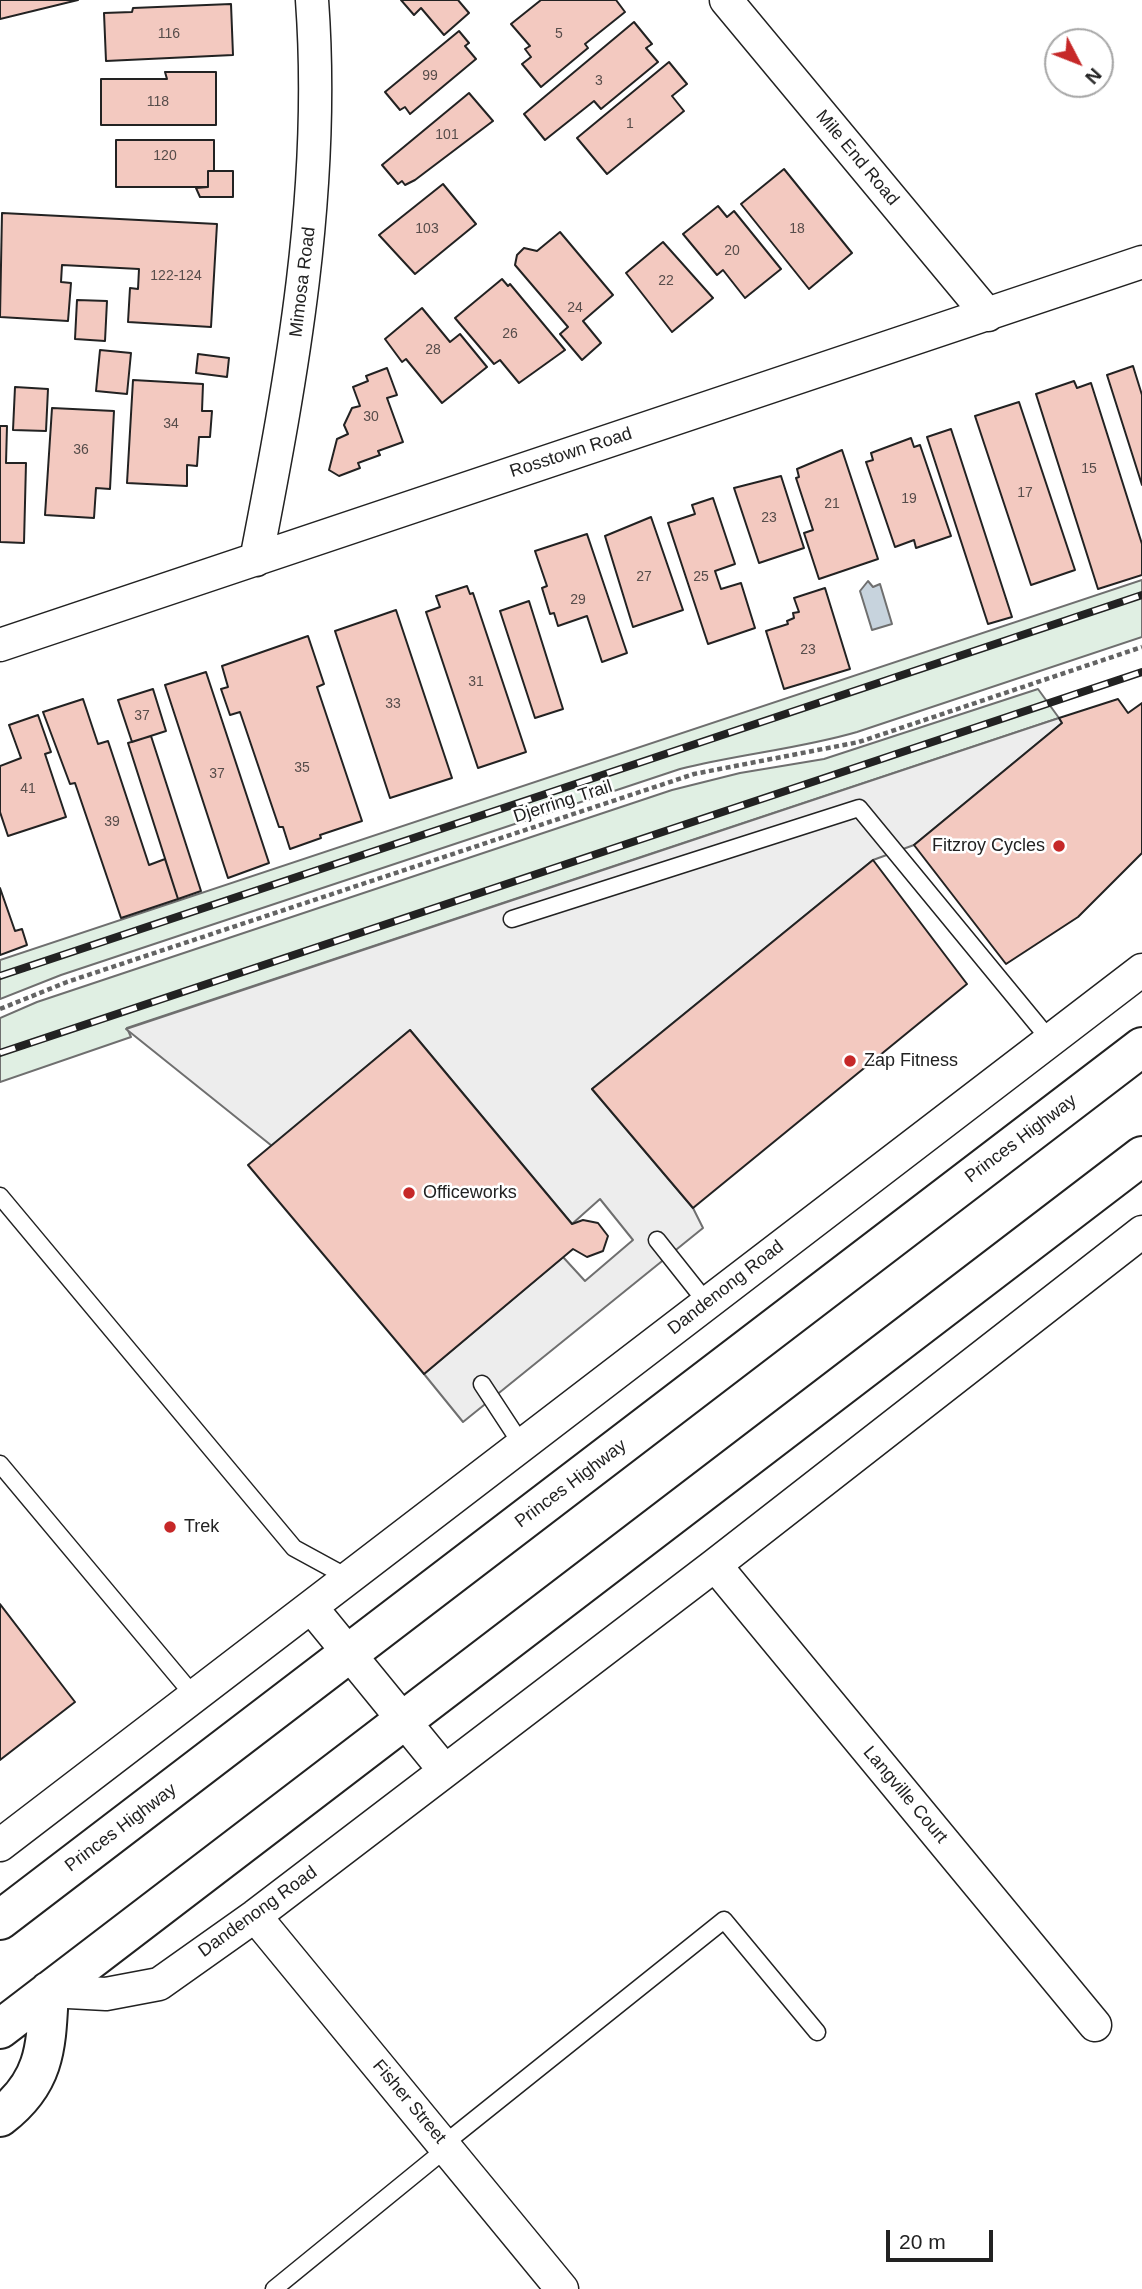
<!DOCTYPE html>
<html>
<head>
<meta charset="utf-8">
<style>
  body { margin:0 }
  #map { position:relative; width:1142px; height:2289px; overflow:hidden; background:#fff; font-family:Helvetica,sans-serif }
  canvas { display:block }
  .north { position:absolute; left:1044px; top:28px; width:70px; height:70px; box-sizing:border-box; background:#fff; border:2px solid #a7a7a7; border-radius:50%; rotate:132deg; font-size:19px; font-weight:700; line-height:28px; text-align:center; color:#222 }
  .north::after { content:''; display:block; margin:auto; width:24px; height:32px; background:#c62828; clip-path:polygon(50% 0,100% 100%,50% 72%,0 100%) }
  .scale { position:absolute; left:886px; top:2230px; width:107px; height:32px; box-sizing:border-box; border:4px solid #222; border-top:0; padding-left:9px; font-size:21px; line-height:24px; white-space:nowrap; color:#222; -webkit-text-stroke:5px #fff; paint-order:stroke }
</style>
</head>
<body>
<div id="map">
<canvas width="1142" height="2289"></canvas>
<div class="north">N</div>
<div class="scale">20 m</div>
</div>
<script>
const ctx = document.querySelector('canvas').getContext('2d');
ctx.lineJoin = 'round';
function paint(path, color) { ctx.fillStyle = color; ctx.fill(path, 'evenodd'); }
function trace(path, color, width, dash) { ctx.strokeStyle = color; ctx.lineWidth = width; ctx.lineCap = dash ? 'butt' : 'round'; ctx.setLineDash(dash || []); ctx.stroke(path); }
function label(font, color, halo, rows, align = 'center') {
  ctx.font = font + ' Helvetica,sans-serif'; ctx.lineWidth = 5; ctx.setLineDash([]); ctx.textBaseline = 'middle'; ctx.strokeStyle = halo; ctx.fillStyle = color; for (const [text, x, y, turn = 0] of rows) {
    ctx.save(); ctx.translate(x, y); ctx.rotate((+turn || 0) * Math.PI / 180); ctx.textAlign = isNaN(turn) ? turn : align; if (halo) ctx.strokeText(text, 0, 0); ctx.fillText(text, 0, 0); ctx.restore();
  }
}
const green = new Path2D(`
  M1142,580V637L857,732C799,749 739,754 680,769L61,975L0,999V960Z
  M1038,689L1059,718L127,1028L131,1037L0,1082V1018L37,1002L672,790L740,773L824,759Z`);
paint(green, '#e0efe3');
trace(green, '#6f6f6f', 2);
const parking = new Path2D(`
  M1059,718L1062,723L914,845L873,860L592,1089L693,1208L703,1228L463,1422L424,1374L563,1257L585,1281L633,1240L600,1199L572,1224L410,1030L272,1146L126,1029Z`);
paint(parking, '#ededed');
trace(parking, '#6f6f6f', 2);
const water = new Path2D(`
  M868,581L873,587L880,584L892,624L872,630L860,591Z`);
paint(water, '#c7d3dd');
trace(water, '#6f6f6f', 2);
const building = new Path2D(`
  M0,0H78L0,19Z
  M401,0H458L469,13L444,35L421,8L414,15Z
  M541,0H616L625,12L585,44L588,48L541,87L522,64L531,57L525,49L530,46L511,24Z
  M231,4L233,55L106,61L104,13L132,12L133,8Z
  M634,22L652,44L646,48L658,62L601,109L594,101L545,140L524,114Z
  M459,31L469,43L465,46L476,59L410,114L405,107L400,110L385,92Z
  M669,62L687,84L672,96L684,111L607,174L577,138Z
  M165,72H216V125H101V79H167Z
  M469,93L493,121L415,180L405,185L402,181L398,184L382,165Z
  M116,140H214V171H208V187H116Z
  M784,169L852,253L809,289L741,204Z
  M208,171H233V197H200L196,188L208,187Z
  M443,184L476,224L415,274L379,235Z
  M718,206L727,217L734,211L781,269L745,298L723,270L717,275L683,234Z
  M2,213L217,224L211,327L128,322L130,288L138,289L139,269L62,265L61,282L71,283L68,321L0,317Z
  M560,232L613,295L583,321L601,343L582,360L560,334L568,327L515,265L517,255L524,248L537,251Z
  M663,242L713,298L672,332L626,273Z
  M502,279L508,286L510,284L565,350L519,383L500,360L494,364L455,318Z
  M77,300L107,301L105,341L75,339Z
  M422,308L450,342L460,334L487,367L442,403L406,359L402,362L385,339Z
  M100,350L131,353L127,394L96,391Z
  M198,354L229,358L227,377L196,373Z
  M1133,366L1142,395V485L1107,375Z
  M387,368L397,395L387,398L403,442L378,451L380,455L358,463L360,468L339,476L329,470L337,439L348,434L344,425L352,408L360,406L353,387L368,381L366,376Z
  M133,380L203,384L202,411H212L210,437H199L197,466L187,465V486L127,483Z
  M1074,381L1077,388L1091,383L1142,544V575L1098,589L1036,394Z
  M15,387L48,389L46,431L13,430Z
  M1019,402L1075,570L1031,585L975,416Z
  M52,408L114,411L110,489L96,488L94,518L45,515Z
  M0,426H7L6,463H26L24,543L0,542Z
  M951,429L1012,617L988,624L927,437Z
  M911,438L914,447L920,445L951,536L916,548L914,540L895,547L866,462L873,460L871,453Z
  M842,450L878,559L819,579L804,533L813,530L796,478L799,477L797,469Z
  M781,476L804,548L759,563L734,488Z
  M713,498L735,564L715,571L721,589L741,583L755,628L708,644L668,523L695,514L692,505Z
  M651,517L683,610L633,627L605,536Z
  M587,534L627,653L602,662L587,616L558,626L554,613L550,614L542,588L547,586L535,551Z
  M467,586L470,594L473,593L526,752L478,768L426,612L440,607L436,596Z
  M825,588L850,669L784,689L766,631L788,624L787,621L794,618L793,613L799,612L794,598Z
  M529,601L563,709L535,718L500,611Z
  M396,610L452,778L390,798L335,631Z
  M308,636L324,684L317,687L362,821L320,835L321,838L290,849L283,827H279L240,712L230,715L221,689L228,687L222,666Z
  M206,672L269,863L228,878L165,685Z
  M153,689L166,731L132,742L118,700Z
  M83,699L98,744L108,741L149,865L165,859L178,899L121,918L75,783L70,784L43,712Z
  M1118,699L1128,713L1142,703V853L1078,917L1006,964L914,845L1062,723L1059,718Z
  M38,715L51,752L45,754L66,817L8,836L0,812V766L21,758L9,725Z
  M151,736L201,891L178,899L128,743Z
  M873,860L967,984L693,1208L592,1089Z
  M0,888L15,931L22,929L27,945L0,955Z
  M410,1030L572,1224L583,1220L598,1223L608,1236L603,1251L587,1257L573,1249L424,1374L248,1165Z
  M0,1604L75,1702L0,1760Z`);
paint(building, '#f3c9c0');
trace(building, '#222', 2);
const lane = new Path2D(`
  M512,919L859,808L1050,1040
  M0,1196L294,1548L349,1578
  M657,1240L707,1303
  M482,1384L522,1445
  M0,1464L195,1697
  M444,2144L724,1920L817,2032
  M274,2289L447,2148`);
const street = new Path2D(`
  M726,0L988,315
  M256,560C292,375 326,190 312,0
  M0,645L1142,262
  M715,1565L1095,2025
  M311,1607L445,1771
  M0,1845L1142,970
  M255,1916L562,2289
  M49,1991L106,1994L159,1984L255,1916L715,1565L1142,1232`);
const highway = new Path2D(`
  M0,1920L1142,1047
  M0,2029L1142,1156
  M0,2117C47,2081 46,2045 49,1991`);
trace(lane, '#222', 19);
trace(street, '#222', 35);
trace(highway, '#222', 42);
trace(new Path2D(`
  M0,1009L67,982L694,774L859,742L1142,647`), '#646464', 4.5, [5, 3.5]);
trace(lane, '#fff', 16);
trace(street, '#fff', 32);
trace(highway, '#fff', 38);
const rail = new Path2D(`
  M0,976L1142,595
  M0,1053L1142,672`);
trace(rail, '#222', 8);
trace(rail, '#fff', 5, [16]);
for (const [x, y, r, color] of [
  [1059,846,7,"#c62828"],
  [850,1061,7,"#c62828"],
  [409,1193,7,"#c62828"],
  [170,1527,7,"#c62828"]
]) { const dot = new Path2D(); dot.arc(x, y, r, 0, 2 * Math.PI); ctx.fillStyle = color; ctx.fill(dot); trace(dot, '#fff', 2.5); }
label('14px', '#564c4a', null, [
  ["116",169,34],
  ["5",559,34],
  ["99",430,76],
  ["3",599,81],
  ["118",158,102],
  ["1",630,124],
  ["101",447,135],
  ["120",165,156],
  ["103",427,229],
  ["18",797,229],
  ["20",732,251],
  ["122-124",176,276],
  ["22",666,281],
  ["24",575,308],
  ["26",510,334],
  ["28",433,350],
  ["30",371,417],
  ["34",171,424],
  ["36",81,450],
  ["15",1089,469],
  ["17",1025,493],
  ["19",909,499],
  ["21",832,504],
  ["23",769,518],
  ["27",644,577],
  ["25",701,577],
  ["29",578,600],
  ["23",808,650],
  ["31",476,682],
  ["33",393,704],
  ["37",142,716],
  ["35",302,768],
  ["37",217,774],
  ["41",28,789],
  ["39",112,822]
]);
label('18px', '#222', '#fff', [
  ["Mile End Road",857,158,50],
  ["Mimosa Road",303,282,-83],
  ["Rosstown Road",571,453,-18],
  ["Djerring Trail",563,802,-18],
  ["Princes Highway",1021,1139,-37],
  ["Dandenong Road",726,1288,-38],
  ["Princes Highway",571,1484,-37],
  ["Langville Court",905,1795,50],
  ["Princes Highway",121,1828,-37],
  ["Dandenong Road",258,1912,-36],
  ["Fisher Street",409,2102,50]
]);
label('18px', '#222', '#fff', [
  ["Fitzroy Cycles",1045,846,"right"],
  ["Zap Fitness",864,1061],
  ["Officeworks",423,1193],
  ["Trek",184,1527]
], 'left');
</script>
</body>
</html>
